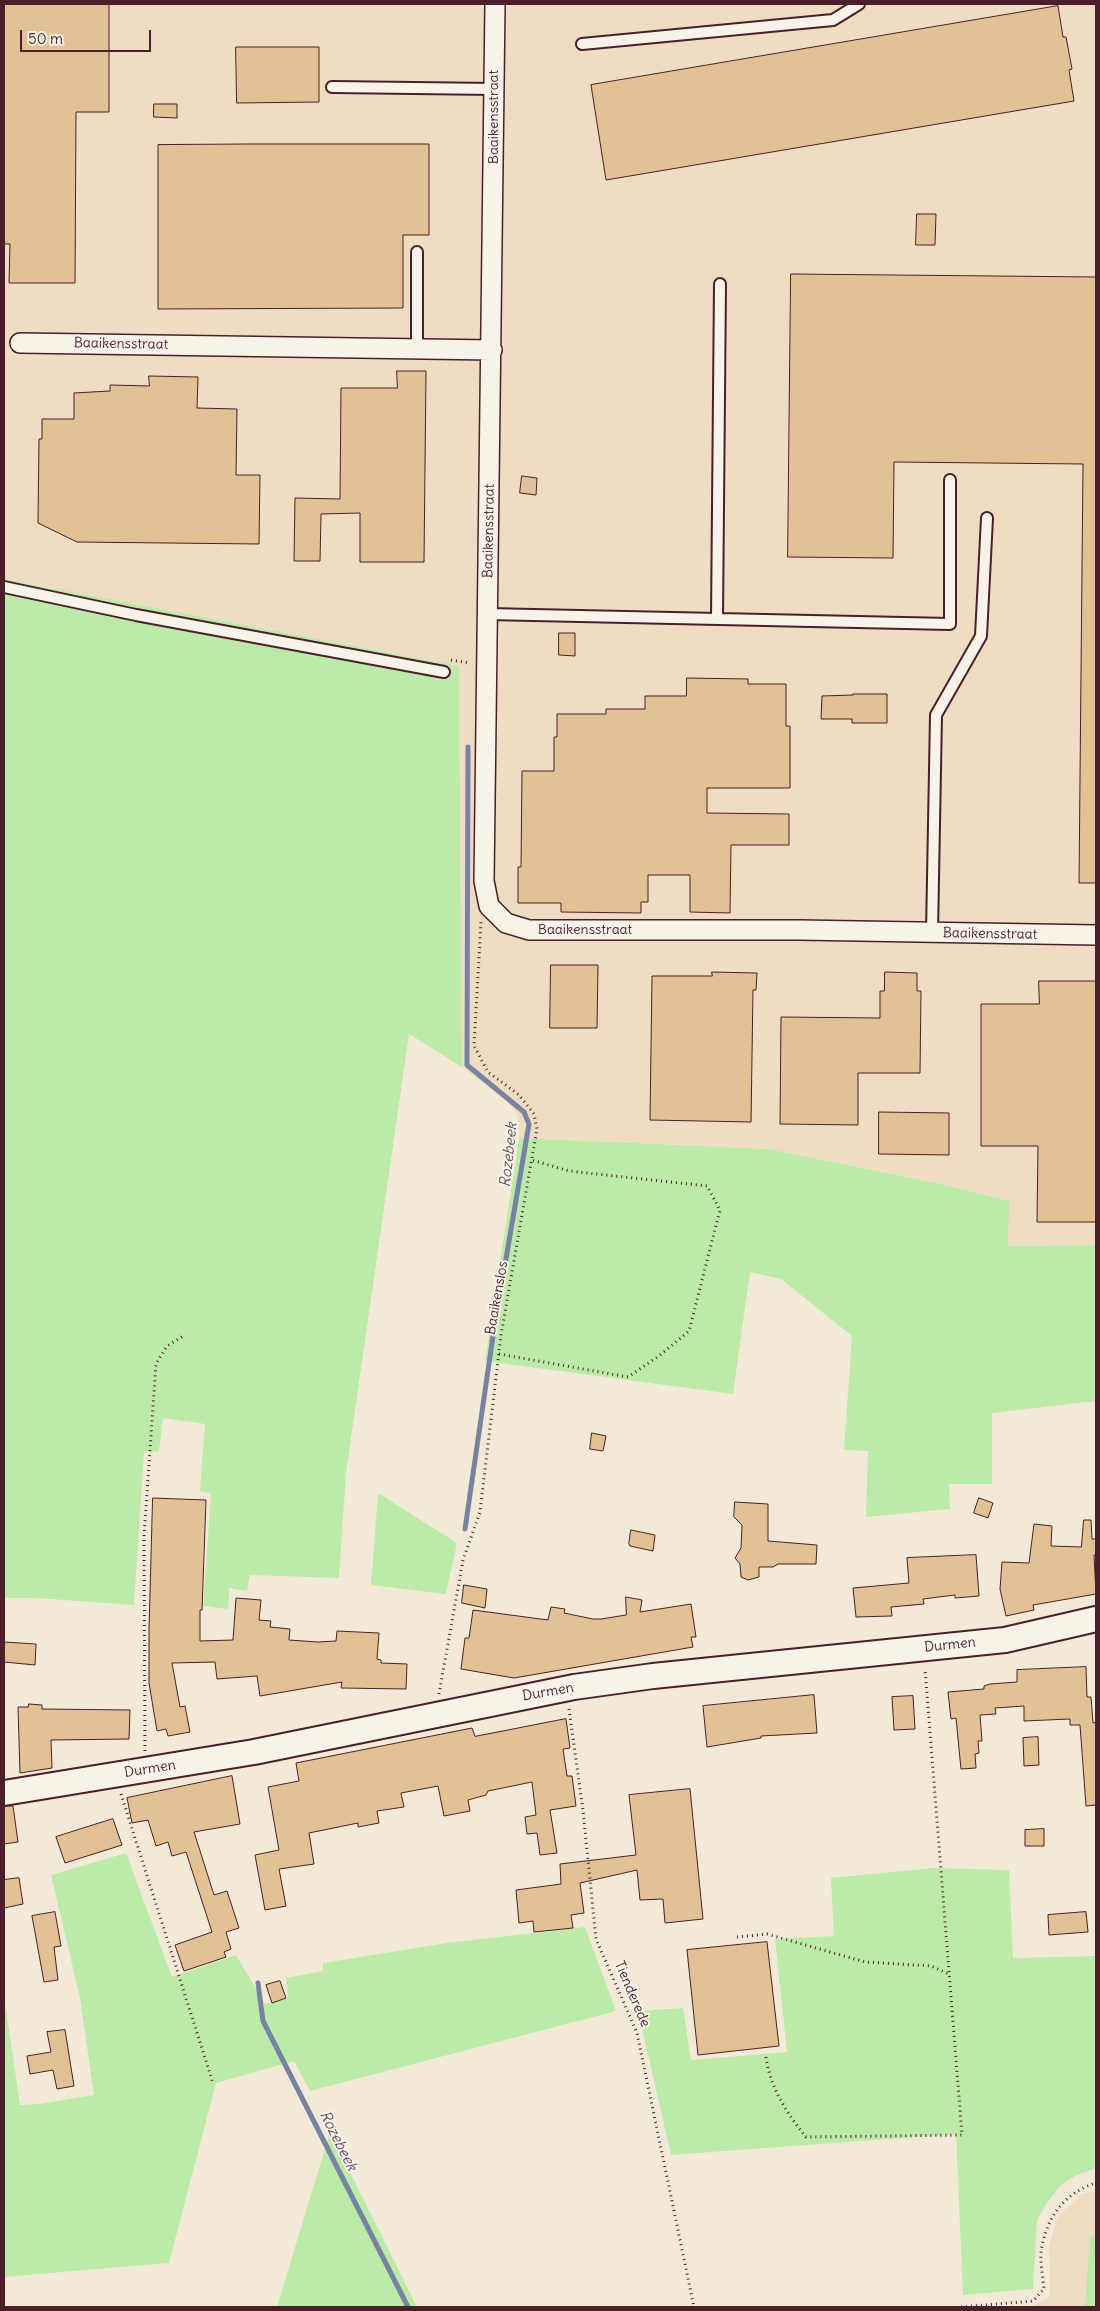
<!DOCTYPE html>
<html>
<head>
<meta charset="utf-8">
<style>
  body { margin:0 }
  #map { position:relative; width:1100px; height:2311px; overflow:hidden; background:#f3e9d7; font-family:Delius,sans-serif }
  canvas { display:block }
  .frame { position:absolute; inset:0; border:5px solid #4a1f2b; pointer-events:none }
  .scale { position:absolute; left:20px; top:30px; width:131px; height:22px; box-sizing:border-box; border:2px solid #4a1f2b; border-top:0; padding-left:6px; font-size:15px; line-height:18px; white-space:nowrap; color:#4a1f2b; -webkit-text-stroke:4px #f7f3e8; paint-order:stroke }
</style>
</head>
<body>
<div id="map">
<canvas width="1100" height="2311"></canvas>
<div class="frame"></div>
<div class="scale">50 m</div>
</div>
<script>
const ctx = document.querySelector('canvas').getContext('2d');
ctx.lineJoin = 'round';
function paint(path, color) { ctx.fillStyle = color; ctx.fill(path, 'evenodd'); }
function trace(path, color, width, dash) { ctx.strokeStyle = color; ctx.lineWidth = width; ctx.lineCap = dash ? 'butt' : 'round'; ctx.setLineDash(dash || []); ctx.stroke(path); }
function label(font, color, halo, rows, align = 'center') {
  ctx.font = font + ' Delius,sans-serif'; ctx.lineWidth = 4; ctx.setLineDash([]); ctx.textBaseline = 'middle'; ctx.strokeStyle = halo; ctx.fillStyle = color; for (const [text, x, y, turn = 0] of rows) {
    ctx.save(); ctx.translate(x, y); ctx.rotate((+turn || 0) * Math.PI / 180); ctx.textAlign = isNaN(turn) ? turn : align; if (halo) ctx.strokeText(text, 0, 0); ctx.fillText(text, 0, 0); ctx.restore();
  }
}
paint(new Path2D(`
  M4,4H1096V1245L1008,1246L936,1183L769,1149L519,1138L518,1115L507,1102L462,1067L459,666L4,579Z
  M1096,2191V2307H1028L1033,2306L1050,2296L1049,2246L1058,2216L1082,2194Z`), '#eeddc3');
paint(new Path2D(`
  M4,579L459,666L462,1067L409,1034L346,1473L339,1578L250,1575L247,1591L229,1588L228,1609L203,1606L211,1493L200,1491L205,1424L163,1418L159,1452L144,1451L134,1605L36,1598H4Z
  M519,1138L769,1149L936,1183L1009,1201L1008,1246L1096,1245V1401L992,1413V1484H949L950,1509L866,1517L868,1451L844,1450L852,1336L781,1279L750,1272L733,1394L485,1361Z
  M378,1493L457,1543L446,1594L371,1585Z
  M126,1853L172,1977L236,1955L265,2004L288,1998L286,1978L323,1971V1963L447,1943L585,1927L616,2011L310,2091L294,2061L216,2083L169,2263L4,2277V1995L20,2105L39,2104L94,2095L80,1998L51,1875Z
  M933,1868L1009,1870L1013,1958L1096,1956V2168L1077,2175L1062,2184L1047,2203L1037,2220L1033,2289L963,2295L956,2134L671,2155L638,2011L683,2008L691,2060L787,2052L775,1939L834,1936L831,1878Z
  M330,2132L417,2307H277Z
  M1096,2233V2307H1085L1090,2238Z`), '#bceba9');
trace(new Path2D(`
  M465,1529L494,1329L529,1124L524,1112L467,1065L468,747
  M258,1983L263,2021L408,2307`), '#7883a2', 5);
const building = new Path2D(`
  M4,4H109V112H76L75,283H9L10,244H4Z
  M1058,6L1063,37H1066L1072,69L1069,70L1074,101L606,180L591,85Z
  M236,47H319V102L237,103Z
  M154,104H177V118L154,117Z
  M246,144H429V235H403V308L158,309V145Z
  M917,214H936L935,245H916Z
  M791,274L1096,277V883H1079L1083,464L894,462L893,558L788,557Z
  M397,371H426L424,562H360V513L321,514L320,561H294L295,498L340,499L341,388H397Z
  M149,376L198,377L197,408L237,409L236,475H260L259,544L77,542L38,523L39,439H42V419H74V393L110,391V385L149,386Z
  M522,476L537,478L536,495L520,493Z
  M559,633H575V656L559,655Z
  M687,678L748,679V684H786V726H790V788H707V813L789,814V845H731L730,913L690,912V875H648V902H641V913L561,912V903H518V867H521L522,771H554V737H557V714H606V709H645V696H686Z
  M853,694H887V723H852V719H821L822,696L853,695Z
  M551,965H598L597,1028H550Z
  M712,972L757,973L756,990H753L751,1122L650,1120L652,976H712Z
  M885,972L917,973V991H921L920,1073H858V1125L780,1124L781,1017L880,1018V991H884Z
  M1039,981H1096V1222H1037L1038,1146H981V1004H1039Z
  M879,1112L949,1113V1155L879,1154Z
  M592,1433L606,1436L603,1451L590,1449Z
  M153,1498L206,1500L202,1610H200V1641L233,1640L236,1598L261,1600L259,1620L271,1621L270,1627L290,1629L289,1640L318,1642L336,1641L337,1631L379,1633L377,1659L381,1660V1663L407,1664L406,1689L341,1688L342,1682L260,1696L257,1676L217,1679L215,1662L172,1663L180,1707L185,1706L190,1732L168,1736L166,1729L157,1731L149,1683V1630Z
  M979,1498L993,1503L988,1518L974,1513Z
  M735,1502L768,1504V1541L817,1545L816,1564H778L773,1567H759V1577L748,1580L741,1577L740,1564L735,1558L741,1548L742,1525L734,1517Z
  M1084,1520H1091L1092,1539H1096V1555H1094L1096,1594L1033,1605L1034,1610L1006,1616L1000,1589L1002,1562L1029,1563L1034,1524L1052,1526L1051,1546L1081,1547Z
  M631,1530L655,1535L653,1551L630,1546L629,1544Z
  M976,1555L979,1596L955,1598V1595L923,1599L924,1604L891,1607L892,1616L856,1617L853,1588L909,1583L907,1558Z
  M464,1585L487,1589L485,1608L462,1603Z
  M626,1597L642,1600L640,1612L691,1604L696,1637H691L693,1647L514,1678L461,1669L465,1638H469L473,1610L548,1620L551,1607L565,1609L564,1613L593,1619H601L626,1615Z
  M4,1642L36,1644L35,1665L4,1662Z
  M1086,1667L1087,1697H1091L1093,1723L1096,1722V1805L1086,1806L1080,1725H1070V1719L1024,1721V1706L995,1708L996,1714L980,1715L982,1741H978L979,1753L975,1754L976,1768L961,1769L956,1718L951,1719L948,1692L984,1689V1686L990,1684L1017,1682V1670Z
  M814,1695L817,1733L761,1736V1738L707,1747L703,1706Z
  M913,1696L915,1729L894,1730L892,1697Z
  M29,1704L42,1705V1709L130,1710L129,1739L51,1740L52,1768L20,1773L18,1707H28Z
  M566,1719L570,1748L563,1749L567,1776H572L576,1806L550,1810L557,1853L540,1855L537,1833L527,1834L525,1817L536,1815L532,1782L488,1791L486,1795L468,1800L470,1811L444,1816L438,1786L401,1793L404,1807L377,1811L379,1823L358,1827V1823L309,1833L314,1864L279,1869L286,1906L265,1910L255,1855L279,1850L268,1787L299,1781L296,1763L472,1728L475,1736Z
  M1038,1737L1039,1765L1024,1766L1023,1738Z
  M232,1776L240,1824L194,1832L214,1895L227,1891L239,1928L226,1932L231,1949L224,1952L226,1957L184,1971L175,1945L212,1932L186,1852L172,1856L168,1842L156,1846L148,1820L132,1823L127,1798Z
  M690,1789L703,1919L665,1923L663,1899L640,1900L637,1870L580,1883L584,1913L571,1915L573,1928L534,1932L533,1921L519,1923L516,1890L561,1884L560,1864L636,1855L629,1795Z
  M4,1806H13L18,1842L4,1844Z
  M113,1819L122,1845L65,1863L56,1837Z
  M1044,1829V1846H1025V1830Z
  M19,1878L23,1904L4,1908V1880Z
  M55,1912L61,1946L54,1947L58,1980L44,1982L32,1916Z
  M1086,1912L1088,1932L1049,1935L1048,1915Z
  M767,1942L779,2046L698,2055L687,1950Z
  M280,1981L286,1998L272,2003L266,1985Z
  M65,2030L74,2086L57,2089L53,2070L30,2074L27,2056L51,2052L47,2032Z`);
paint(building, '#e2c194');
trace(building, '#4a1f2b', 1);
const service = new Path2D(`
  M582,44L833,20L859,4
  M332,87L495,89
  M417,349V252
  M4,587L136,615L444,672
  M487,614L950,624V480
  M717,618L720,284
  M932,933L936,715L981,636L987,518`);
const minor = new Path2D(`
  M495,4L484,881L489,906L506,923L529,930H799L1096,935
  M20,343L492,350`);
const tertiary = new Path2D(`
  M4,1793L254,1752L574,1687L653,1676L1005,1640L1096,1619`);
trace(service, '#4a1f2b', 14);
trace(minor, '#4a1f2b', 22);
trace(tertiary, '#4a1f2b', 28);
trace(new Path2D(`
  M451,660L470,663
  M499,1354L628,1377L659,1356L689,1331L720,1210L707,1186L569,1171L532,1160
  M439,1694L463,1560L480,1512L501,1335L537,1129L534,1114L519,1095L488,1072L474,1046L481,922
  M569,1709L583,1810L596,1939L637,2033L694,2307
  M145,1751L144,1536L156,1364L167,1346L185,1335
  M121,1794L213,2083
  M737,1937L767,1934L865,1962L931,1966L949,1974
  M766,2057C770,2087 787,2114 806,2137L962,2135L925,1669
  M961,2307L1033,2301L1044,2289C1043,2276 1039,2259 1042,2246C1048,2215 1066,2192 1096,2183`), '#4a1f2b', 3, [1, 4]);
trace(service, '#f7f3e8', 10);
trace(minor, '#f7f3e8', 19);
trace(tertiary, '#f7f3e8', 24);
label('14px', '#4a1f2b', '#f7f3e8', [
  ["Baaikensstraat",494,117,-90],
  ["Baaikensstraat",121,344,1],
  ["Baaikensstraat",489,531,-89],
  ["Baaikensstraat",585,930],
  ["Baaikensstraat",990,934,1],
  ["Baaikenslos",497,1298,-80],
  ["Durmen",950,1645,-6],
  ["Durmen",548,1692,-10],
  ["Durmen",150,1769,-9],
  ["Tienderede",632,1994,67]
]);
label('italic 15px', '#615166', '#f7f3e8', [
  ["Rozebeek",509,1155,-84],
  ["Rozebeek",338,2141,63]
]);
</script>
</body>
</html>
